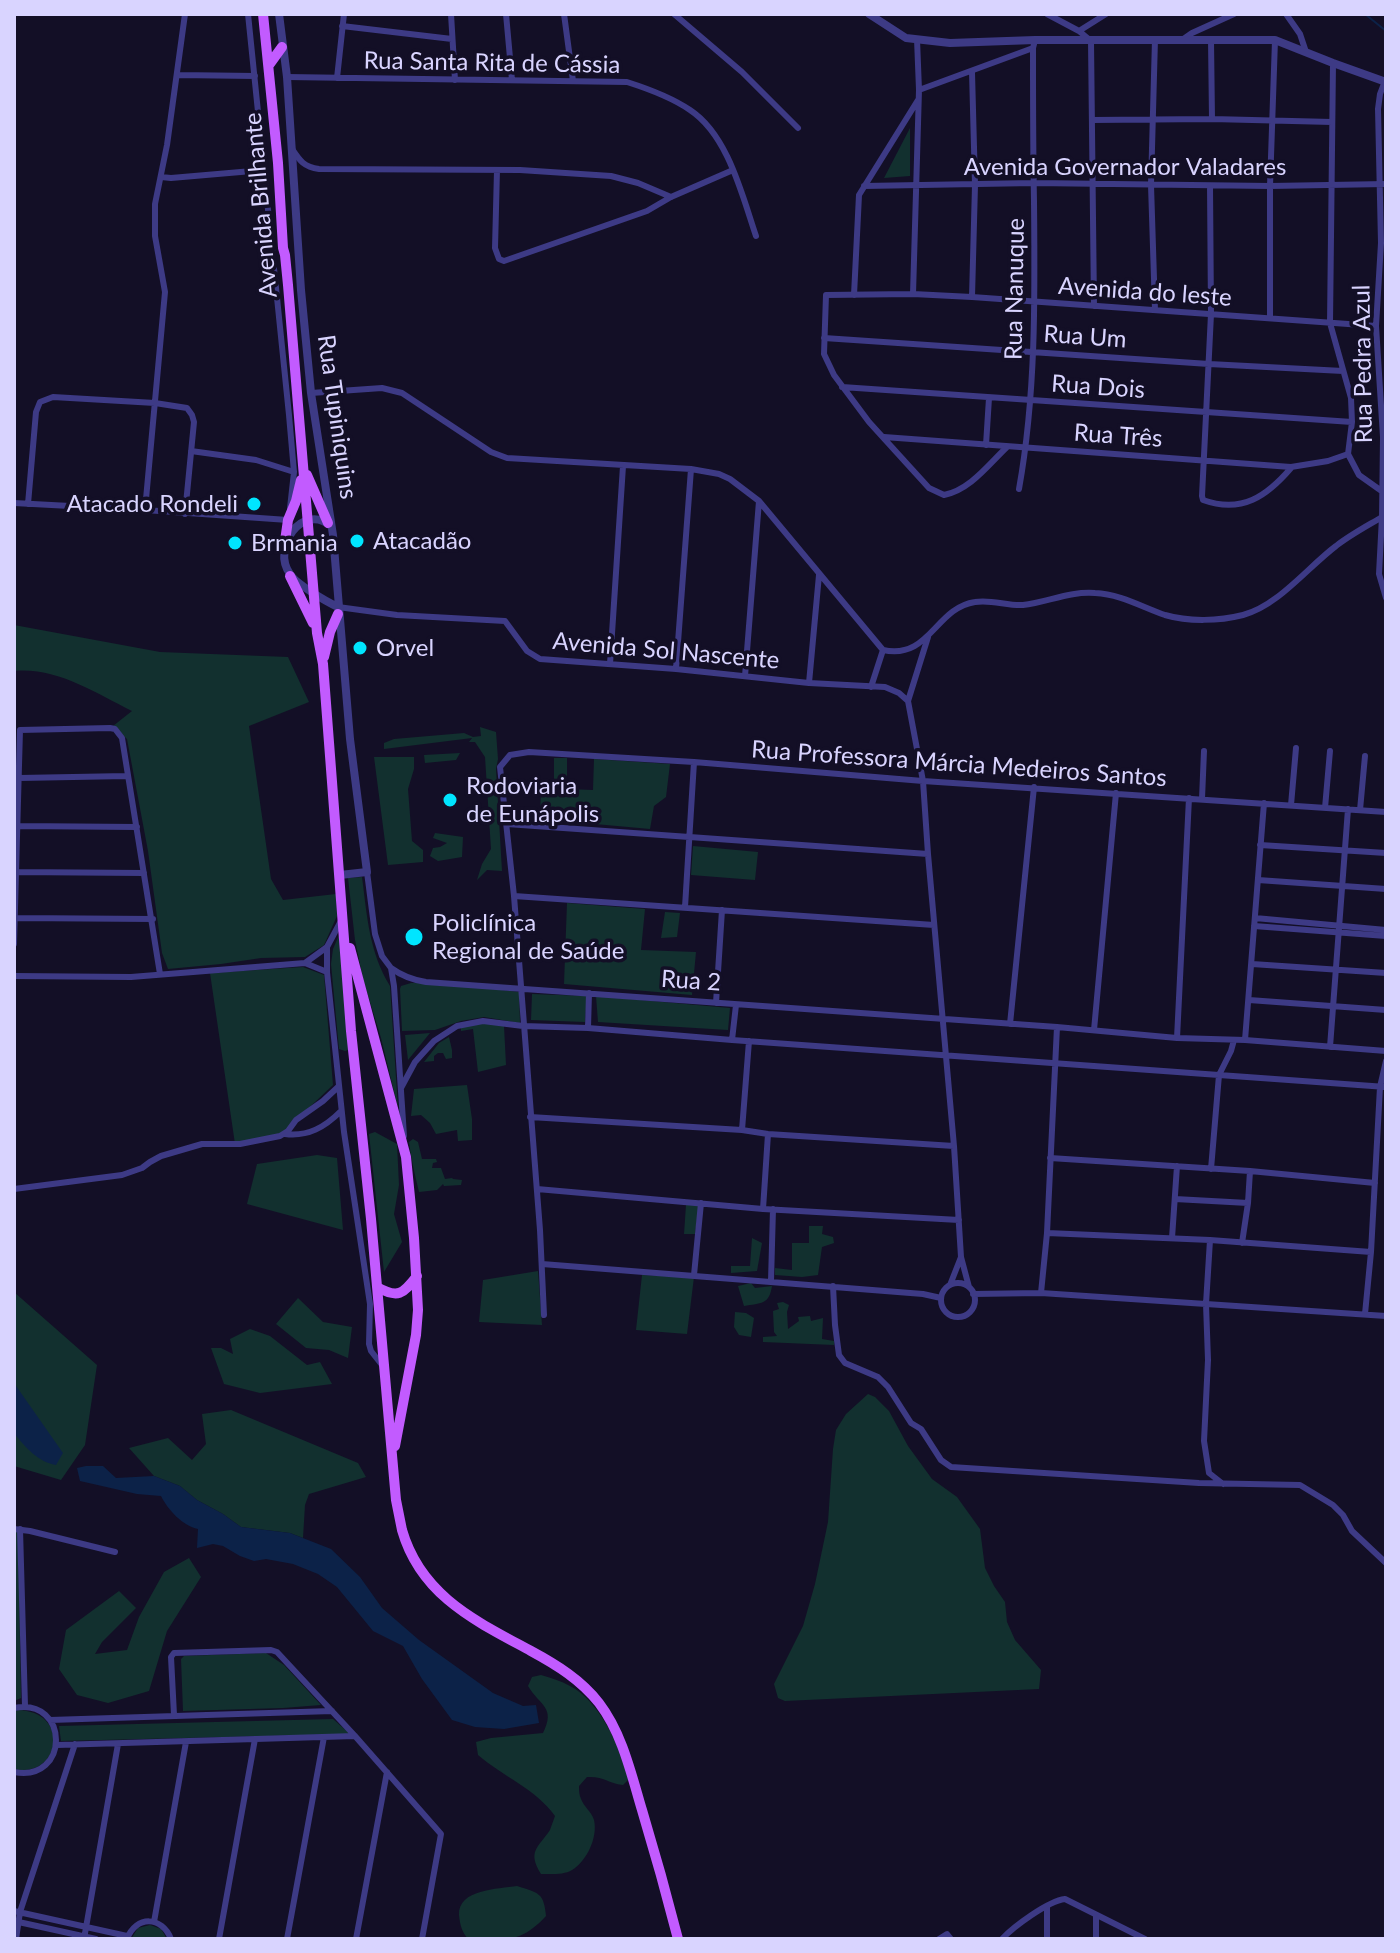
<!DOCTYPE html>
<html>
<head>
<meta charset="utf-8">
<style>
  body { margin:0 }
  #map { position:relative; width:1400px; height:1953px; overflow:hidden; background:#130f26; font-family:Lato,sans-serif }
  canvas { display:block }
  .frame { position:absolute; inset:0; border:16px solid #d9d4ff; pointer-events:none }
</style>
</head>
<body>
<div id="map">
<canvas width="1400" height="1953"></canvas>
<div class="frame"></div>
</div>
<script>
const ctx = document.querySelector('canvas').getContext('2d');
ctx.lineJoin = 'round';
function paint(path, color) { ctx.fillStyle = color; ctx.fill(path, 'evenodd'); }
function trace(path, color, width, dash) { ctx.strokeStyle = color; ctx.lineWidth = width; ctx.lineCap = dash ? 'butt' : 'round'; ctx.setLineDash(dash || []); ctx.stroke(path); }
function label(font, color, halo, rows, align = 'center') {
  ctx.font = font + ' Lato,sans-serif'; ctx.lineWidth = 7; ctx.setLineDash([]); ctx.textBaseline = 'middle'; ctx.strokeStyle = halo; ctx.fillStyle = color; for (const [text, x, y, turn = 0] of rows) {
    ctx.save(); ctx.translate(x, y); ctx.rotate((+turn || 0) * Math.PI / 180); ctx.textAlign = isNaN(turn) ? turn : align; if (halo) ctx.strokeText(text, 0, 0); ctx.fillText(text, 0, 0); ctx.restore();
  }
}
paint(new Path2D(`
  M910,128V176L884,178Z
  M14,625L160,652L288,657L309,702L249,726L271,879L283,900L336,894L337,916L324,945L305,957L261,958L221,964L168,969L162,953L148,851L127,739L113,726L132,711C95,693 57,667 14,671Z
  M480,727L496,732L498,759L496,769L502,871L487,870L477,880L482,864L491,849L485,757L475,742H469L472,738L384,749V743L394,739L464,733L473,737L481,736Z
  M460,753L456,760L425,763L424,755Z
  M374,757H414V769L408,789L412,841L423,850V862L388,865Z
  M554,758H567V789L593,790L594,759L670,764L666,797L654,806L650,829L540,819L541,788H554Z
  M435,833L463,837L462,857L438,861L430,856L433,848L440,847L447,843L433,838Z
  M693,846L758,852L755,880L691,875Z
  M362,877C367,915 369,952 390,986L398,1108L381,1038L363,979L355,940L348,878Z
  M567,903L645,909L641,950L696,952L692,995L564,984Z
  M665,912L680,913L677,937L661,938Z
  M342,928L351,1049L345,1051L339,1049L331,964L333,949Z
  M303,967L324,975L333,1085L296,1120L285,1134L235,1144L210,973Z
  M411,983H442L519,992L520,1023L484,1017L461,1021L435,1030L402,1031L400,989L401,986Z
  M532,994L587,996L585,1022L531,1020Z
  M596,996L730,1008L728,1030L598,1022Z
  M484,1023L504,1026L506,1065L478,1072L473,1029L461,1031V1027Z
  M430,1033L408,1060L405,1035Z
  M449,1037L452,1050V1058L446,1059L443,1053H438L434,1056V1061L424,1062L439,1043Z
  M467,1085L472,1119V1140L458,1141L457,1130L436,1134L430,1123L421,1115L411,1116L414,1089Z
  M375,1132L397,1144L399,1185L394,1214L402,1242L384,1272L369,1134Z
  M413,1139L418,1142L422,1159H436L437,1162L433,1163L432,1168H441L445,1179L452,1178L453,1179L462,1180L461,1185L444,1186L443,1184L437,1190L419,1192C415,1175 411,1159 409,1142Z
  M317,1155L337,1158L343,1230L247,1204L257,1164Z
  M686,1205H699L695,1234H684Z
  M809,1226H823L822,1234L833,1237L834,1243L822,1247L818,1275L802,1277L775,1275V1268L792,1270V1243H809Z
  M752,1238L762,1243L757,1271L731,1273V1266H750Z
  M538,1271L542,1325L479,1322L483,1280Z
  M642,1275L694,1277L687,1334L636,1330Z
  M751,1283L755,1288L772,1286C769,1305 761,1303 744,1306L738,1286Z
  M14,1292L97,1365L85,1445L61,1480L14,1466Z
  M298,1298L323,1322L352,1327L348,1358L329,1350L306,1348L276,1324Z
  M783,1302L789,1305L787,1312L788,1329L799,1321L798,1317L810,1316L811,1321L823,1318L822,1339L834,1341V1345L763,1342V1337L777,1336L774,1332L773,1311L779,1309L777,1303Z
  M735,1312L746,1313L754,1318L751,1337L739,1335L734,1327Z
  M250,1329L270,1336L307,1365L320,1362L332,1384L260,1393L224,1384L211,1348H221L233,1354L230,1339Z
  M868,1394L875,1397L889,1411L908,1446L932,1479L957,1497L980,1529L985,1568L994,1586L1005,1602L1007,1622L1015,1640L1041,1670L1039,1689L785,1701L778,1698L774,1684L803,1626L815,1584L828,1522L833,1449L836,1430L846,1414Z
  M231,1410L358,1463L366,1477L309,1494L305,1505L303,1538L290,1533L241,1527L223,1514L197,1500L180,1486L154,1476L129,1448L168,1438L192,1460L206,1444L202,1414Z
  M14,1530L18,1532L21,1698L14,1701Z
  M189,1558L201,1577L167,1631L149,1691L108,1703L77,1695L59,1669L66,1630L119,1591L136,1608L102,1642L95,1654L127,1650L139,1617L164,1572Z
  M266,1653L284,1665L321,1705L283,1708L183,1711L181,1659L184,1656Z
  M541,1675C551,1678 561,1681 570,1686C601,1702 620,1748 629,1779L623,1785C607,1783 604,1776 587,1777L579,1786C579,1790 579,1795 581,1799C584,1807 591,1811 594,1820C598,1837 587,1861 572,1870C564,1875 551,1874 541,1874C527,1851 538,1848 550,1830C551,1827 554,1819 555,1816C536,1789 502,1776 478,1755L476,1742L491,1738L543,1733C556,1707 540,1706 528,1686L532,1677Z
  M18,1710C72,1712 60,1779 14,1769V1711Z
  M333,1719L350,1734L61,1741L59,1726Z
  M517,1886C538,1893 544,1892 546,1916C519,1945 505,1939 468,1939C462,1932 460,1925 459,1915C458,1889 498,1889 517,1886Z
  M150,1925L161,1929L167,1939H131L138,1928Z`), '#12302f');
paint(new Path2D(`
  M14,1383L63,1453L56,1465C38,1462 25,1447 14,1433Z
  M86,1466H103L116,1478L154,1476L180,1486L197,1500L223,1514L241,1527L290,1533L331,1549L360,1577L382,1608L419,1640L493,1693L523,1706L536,1705L539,1723L504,1729L475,1727L452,1720L422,1679L403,1646L373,1631L337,1587L318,1574L293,1564L266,1559L254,1561L240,1556L223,1546L213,1544L197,1548L198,1529C183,1526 168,1510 161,1496L137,1494L80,1481L77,1468Z`), '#0c2248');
trace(new Path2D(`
  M1365,14L1386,31`), '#0c2248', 2);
trace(new Path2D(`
  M248,14L289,415L294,472L290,508
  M451,14L455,80
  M506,14L512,80
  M564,14L573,81
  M674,14L742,72L798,128
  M1047,14L1079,31L1091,41L1094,306
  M1286,14L1300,34L1306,52
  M342,26L452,39
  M1079,31L1106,14
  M1182,40L1192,33L1234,14
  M1211,40L1212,119
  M1333,63L1330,323L1351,398L1352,422L1348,454L1359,475L1383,492
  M972,72L975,185L972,297
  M177,75L255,76
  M287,77L627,82C649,89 671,97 690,110C728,135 742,195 756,236
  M337,78L344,14
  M1385,81L1380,94L1378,109L1381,243L1376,326L1383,437L1382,517L1379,574L1386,598
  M919,90L1033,48
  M1092,120L1212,119L1332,122
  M292,149C300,161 304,167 319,169L520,170L611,176L638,183L671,197
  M497,170L495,248L499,259L504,261L647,211L671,197L733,170
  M161,177L171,178L264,170
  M864,186L1034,183L1270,186L1386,184
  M1210,186L1211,314L1202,496L1203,500C1242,514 1267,496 1291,468
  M913,294L919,90L917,39
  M854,295L859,195L918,100
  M1155,310L1151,185L1155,39
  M1270,318V186L1275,40
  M824,338L1209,364L1343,371
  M842,387L1352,422
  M311,393L382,388L402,393L491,452L507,458L691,469L719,474L730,479L759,501L883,650C930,660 935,608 975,602C991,599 1007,606 1023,605C1048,602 1070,591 1095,593C1120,594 1142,607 1165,615C1189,622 1219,621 1243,615C1278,606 1308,567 1336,546C1350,535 1367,526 1382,517
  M884,437L1291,467L1328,461L1348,454
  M986,445L989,398
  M1007,447C988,465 970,490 944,495L929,488L869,422L834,375L824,354L826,295L913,294L972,297L1376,326
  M191,451L256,460L294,472
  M1019,489C1036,394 1035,298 1034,201C1033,150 1033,99 1033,48L1035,40
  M14,503L145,510L288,520
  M28,504L36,412L40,402L53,397L155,403L187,408L192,415L194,422L185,514
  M145,510L165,292L155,236V204L167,145L185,14
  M338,607L397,615L505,621L527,651L540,659L676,669L809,683L885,687L899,693L908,701
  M928,637L908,701L923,781L928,854L954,1146L961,1257L969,1287
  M610,664L623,466
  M676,669L691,469
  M745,676L759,501
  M809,683L819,575
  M871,687L883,650
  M19,778L127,776
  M1202,799L1204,751
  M1291,805L1296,748
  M1325,808L1330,751
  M1360,810L1365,756
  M507,824L928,854
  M17,826L137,827
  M1260,845L1386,853
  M14,872L144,873
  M367,872L375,934L382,956L391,968L394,986L404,1136
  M1258,880L1386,889
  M514,896L934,925
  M685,907L694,762
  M15,918L153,919
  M1255,918L1386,930
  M1254,926L1386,936
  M14,944L20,730L110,728L115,729L122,738L160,974
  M327,947V972L344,1132L370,1304L369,1344L371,1351L382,1365
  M305,963L327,972
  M1252,964L1386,973
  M391,968C402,976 412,980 426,982L1057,1027L1177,1038L1245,1040L1386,1051
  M14,976L131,977L305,963L327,947L342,919
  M1249,1000L1386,1010
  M716,1003L722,910
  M1010,1024L1034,787
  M588,1028L589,993
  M1094,1030L1116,793
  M1177,1038L1189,798
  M732,1040L736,1005
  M1245,1040L1264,803
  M1330,1047L1348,809
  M401,1088L415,1062L434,1041L457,1026L483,1021L523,1026L588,1028L732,1040L1386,1087
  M530,1117L742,1130L768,1134L954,1146
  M742,1130L749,1041
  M285,1134C308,1137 325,1127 341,1111
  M1050,1158L1250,1171L1375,1183
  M1211,1169L1219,1075L1231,1051L1234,1040
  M14,1189L122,1175L142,1168L150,1162L161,1156L202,1144H240L280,1136L288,1131L296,1120L323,1101L338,1087
  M537,1189L763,1209L959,1220
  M1175,1199L1248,1203
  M763,1209L768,1134
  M1047,1233L1210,1240L1371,1252
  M1172,1238L1177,1166
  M1210,1240L1206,1304L1208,1360L1204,1441L1209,1473L1223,1484
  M1242,1243L1248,1203L1250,1171
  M542,1264L923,1294L941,1298
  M694,1275L701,1203
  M771,1281L773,1209
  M941 1300a17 17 0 1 1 34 0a17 17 0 1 1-34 0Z
  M950,1285L961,1257
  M833,1286L835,1325L839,1355L845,1363L878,1377L888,1387L911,1423L921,1429L941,1460L951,1467L1199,1483L1300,1485L1333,1505L1343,1515L1352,1531L1386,1563
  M1041,1293L1386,1316
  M973,1294L1041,1293L1047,1233L1057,1027
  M1365,1314L1371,1252L1380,1087L1386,1061
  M544,1315L540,1230L514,896L500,767L510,755L529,752L694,762L923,781L1386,812
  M14,1529L30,1531L115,1552
  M20,1529L25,1706
  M14,1708C70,1697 70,1783 14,1772
  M174,1715L171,1657L174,1653L271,1650L277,1652L355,1736L441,1834L422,1939
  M50,1720L332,1711
  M57,1745L355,1736
  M1047,1906V1939
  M14,1911L127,1936
  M14,1921L96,1939
  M154,1922L186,1742
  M16,1939L20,1912L75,1744
  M84,1939L118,1744
  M127,1939C136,1915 162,1916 171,1939
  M219,1939L255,1739
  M287,1939L324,1737
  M356,1939L387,1772
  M939,1939L947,1934L951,1939
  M1002,1939C1013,1927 1048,1901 1065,1899L1145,1939
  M1096,1939V1915`), '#3d3a85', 6);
trace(new Path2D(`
  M279,14L287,77L301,290L311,393L333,535L350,739L367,872L340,875
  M869,14L906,38L950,43L1035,40H1275L1333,63L1386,82
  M331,526C302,502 271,548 290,574C296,584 327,602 338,607`), '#3d3a85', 8);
trace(new Path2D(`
  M263,14L278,163L283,248L285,255L288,285L317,633L323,664L351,1031L371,1219L396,1500C398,1510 400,1520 402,1530C421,1596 476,1621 531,1651C557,1665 581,1680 599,1703C622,1733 631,1773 642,1810C655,1853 667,1896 678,1939
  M269,65L282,47
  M307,475L328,523
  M285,541L288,520L296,501L301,480
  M290,576L313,623
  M324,657L330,632L338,614
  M350,948L406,1157L414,1238L418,1310L416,1335L395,1446
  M377,1287C398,1299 403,1294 417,1276`), '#c25bff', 10);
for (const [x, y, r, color] of [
  [254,504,8,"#00e5ff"],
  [357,541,8,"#00e5ff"],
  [235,543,8,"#00e5ff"],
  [360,648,8,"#00e5ff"],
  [450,800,8,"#00e5ff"],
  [414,937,10,"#00e5ff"]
]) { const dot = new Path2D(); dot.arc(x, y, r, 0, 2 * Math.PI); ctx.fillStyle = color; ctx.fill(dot); trace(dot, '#130f26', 3); }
label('24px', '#d9d4ff', '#130f26', [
  ["Rua Santa Rita de Cássia",492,63,1],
  ["Avenida Governador Valadares",1125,167],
  ["Avenida Brilhante",261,205,-95],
  ["Rua Nanuque",1015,289,-89],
  ["Avenida do leste",1145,292,4],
  ["Rua Um",1085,337,4],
  ["Rua Pedra Azul",1363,364,-91],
  ["Rua Dois",1098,387,4],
  ["Rua Tupiniquins",337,417,82],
  ["Rua Três",1118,436,4],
  ["Avenida Sol Nascente",666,651,5],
  ["Rua Professora Márcia Medeiros Santos",959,764,4],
  ["Rua 2",691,981,4]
]);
label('24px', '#d9d4ff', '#130f26', [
  ["Atacado Rondeli",238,504,"right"],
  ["Atacadão",373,541],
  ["Brmania",251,543],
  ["Orvel",376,648],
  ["Rodoviaria",466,786],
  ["de Eunápolis",466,814],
  ["Policlínica",432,923],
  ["Regional de Saúde",432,951]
], 'left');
</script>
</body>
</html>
